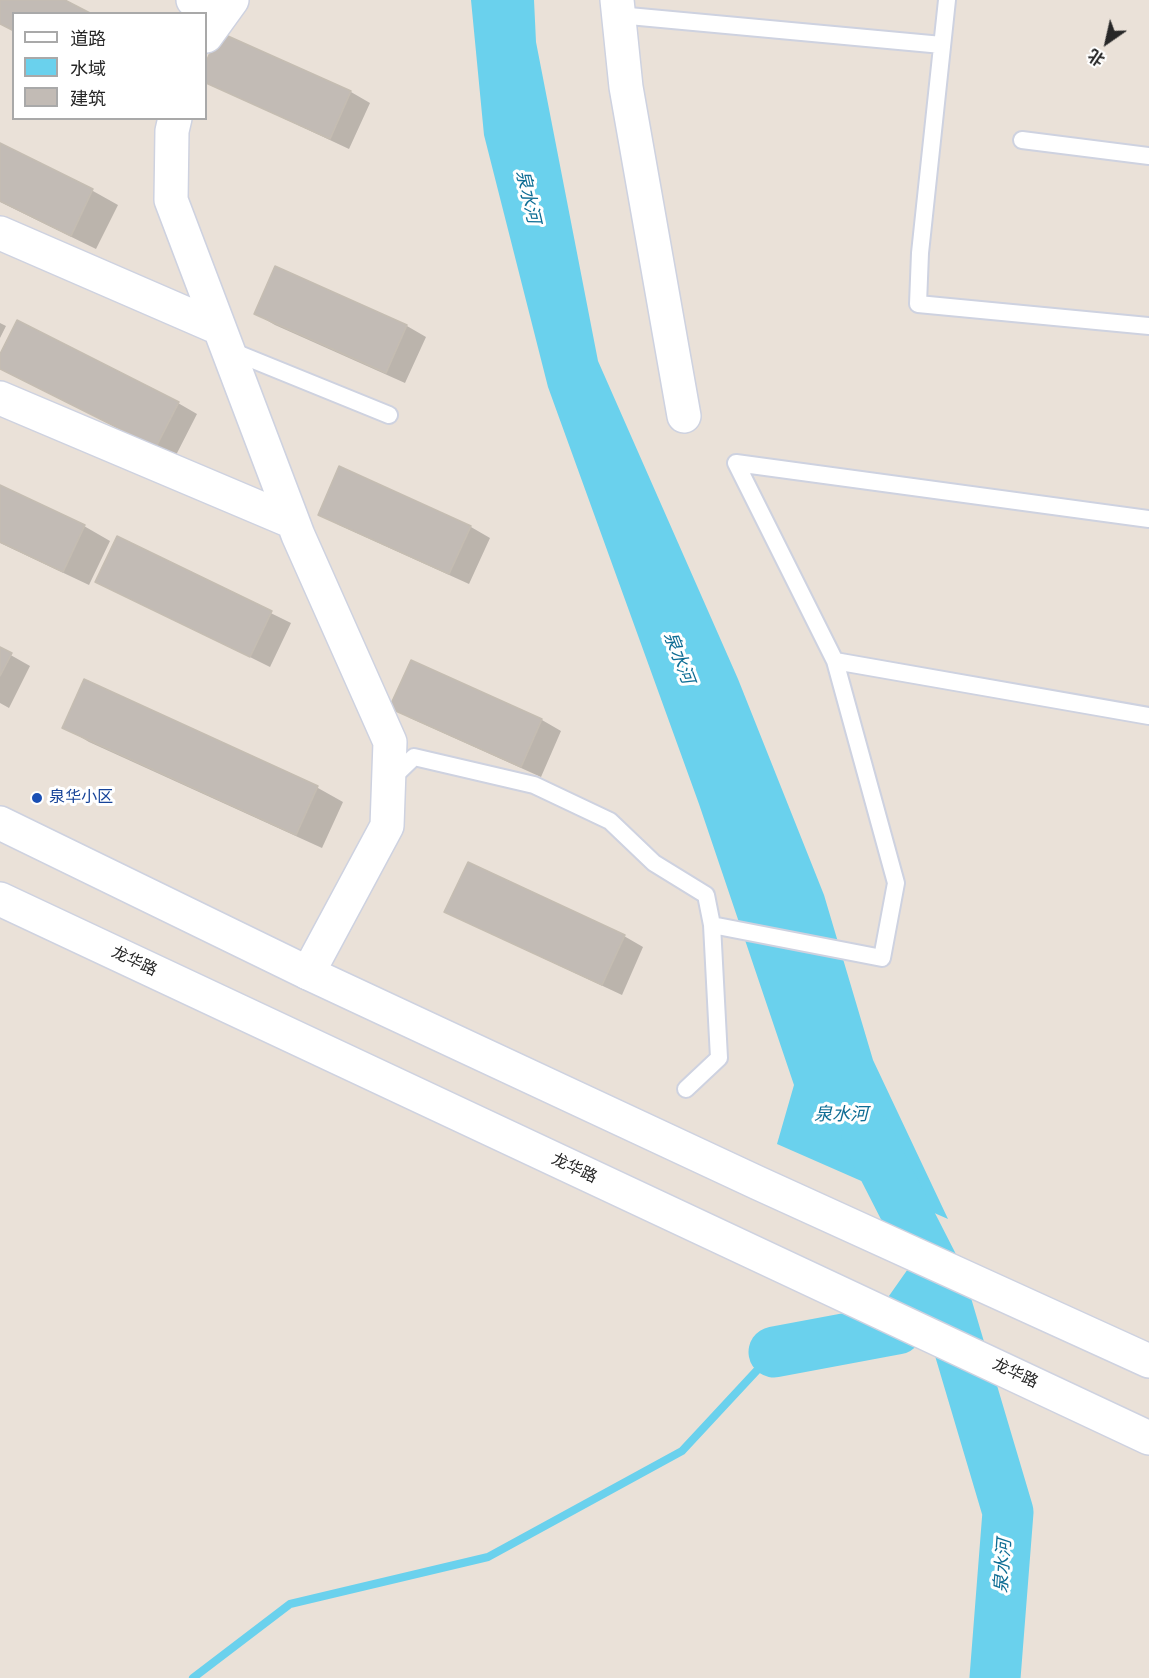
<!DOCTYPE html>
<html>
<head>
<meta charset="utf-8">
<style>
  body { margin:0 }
  #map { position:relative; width:1149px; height:1678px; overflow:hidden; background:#eae1d8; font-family:Roboto,"Noto Sans SC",sans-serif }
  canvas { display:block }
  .legend { position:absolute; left:12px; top:12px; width:195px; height:108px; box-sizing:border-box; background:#fff; border:2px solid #a9a9a9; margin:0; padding:8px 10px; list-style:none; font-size:18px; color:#272727 }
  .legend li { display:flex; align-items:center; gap:12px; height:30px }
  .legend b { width:30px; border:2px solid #a9a9a9 }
  .north { position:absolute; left:1077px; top:12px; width:60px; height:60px; -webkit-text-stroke:4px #fff; paint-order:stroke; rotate:214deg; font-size:16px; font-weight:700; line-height:24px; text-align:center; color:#272727 }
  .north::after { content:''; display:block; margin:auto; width:21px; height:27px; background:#272727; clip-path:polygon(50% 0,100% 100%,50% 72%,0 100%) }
</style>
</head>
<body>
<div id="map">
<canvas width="1149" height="1678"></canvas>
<ul class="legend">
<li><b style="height:8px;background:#fff"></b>道路</li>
<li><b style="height:16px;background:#6ad1ed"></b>水域</li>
<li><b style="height:16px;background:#c2bbb5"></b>建筑</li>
</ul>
<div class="north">北</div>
</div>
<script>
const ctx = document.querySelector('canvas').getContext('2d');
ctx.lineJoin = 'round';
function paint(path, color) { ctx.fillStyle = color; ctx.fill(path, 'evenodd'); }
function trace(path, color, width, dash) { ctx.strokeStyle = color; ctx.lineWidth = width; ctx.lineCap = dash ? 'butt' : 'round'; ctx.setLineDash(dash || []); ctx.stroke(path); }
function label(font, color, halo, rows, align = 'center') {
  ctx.font = font + ' Roboto,"Noto Sans SC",sans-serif'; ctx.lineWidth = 6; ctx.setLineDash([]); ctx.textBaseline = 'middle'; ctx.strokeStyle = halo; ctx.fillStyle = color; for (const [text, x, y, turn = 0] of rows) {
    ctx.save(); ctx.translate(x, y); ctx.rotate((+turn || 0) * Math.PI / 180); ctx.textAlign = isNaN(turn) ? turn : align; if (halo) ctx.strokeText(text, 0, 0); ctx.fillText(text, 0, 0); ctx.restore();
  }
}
paint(new Path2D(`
  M471,0H534L536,42L598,361L738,679L824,895L873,1060L948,1219L777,1144L794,1085L699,804L548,387L484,135Z`), '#6ad1ed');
paint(new Path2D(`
  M220,34L351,92L370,103L349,149L206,82V66Z
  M0,145L93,191L118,205L96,249L0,202Z
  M276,268L407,326L426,337L405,383L275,325L256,314Z
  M0,323L6,326L0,338Z
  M0,357L178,403L197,414L175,457L15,376L0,368Z
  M340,468L471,527L490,538L469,584L339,525L320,514Z
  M0,487L84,526L110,541L89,585L0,543Z
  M118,538L291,623L270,667L97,581Z
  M0,649L30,666L9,708L0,703Z
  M411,662L542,720L561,731L541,777L410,718L391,707Z
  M85,681L318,788L343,802L322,848L89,742L64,727Z
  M446,911L624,936L643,947L622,995L466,922Z`), '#0003');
trace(new Path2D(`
  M193,1678L290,1604L488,1557L682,1451L774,1352`), '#6ad1ed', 8);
trace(new Path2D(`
  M867,1136L937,1273L1008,1512L995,1678
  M774,1352L897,1329L930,1282`), '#6ad1ed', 51);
const building = new Path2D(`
  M0,0H65L92,14H14V31L0,24Z
  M219,32L351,91L330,139L206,83V62Z
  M0,143L93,189L71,236L0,201Z
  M275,266L407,325L386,373L254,314Z
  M17,320L179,402L156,447L0,369V354Z
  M339,466L471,526L449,574L318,515Z
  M0,485L85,525L63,572L0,542Z
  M117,536L272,611L250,657L95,582Z
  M0,647L12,653L0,676Z
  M411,660L542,719L521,767L389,708Z
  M84,679L318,786L296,835L62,728Z
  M468,862L625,935L602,985L444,912Z`);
paint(building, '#c2bbb5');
trace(building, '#c5bdb2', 1.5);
const service = new Path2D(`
  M947,0L920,253L918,304L1149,326
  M618,15L942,45
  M1022,140L1149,156
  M229,350L389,415
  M736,463L1149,519
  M835,661L1149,716
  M389,781L414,757L534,785L610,821L654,863L706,895L712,925L719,1058L686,1089
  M712,925L882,958L896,883L835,661L736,463`);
const minor = new Path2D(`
  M193,0L221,13
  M617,0L626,87L684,416
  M206,36L232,0
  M175,118L172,131L171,200L298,535L390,742L387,826L308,973
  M0,233L219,328
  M0,398L293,522`);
const tertiary = new Path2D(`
  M0,823L308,973L758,1183L1149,1361
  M0,899L1149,1438`);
trace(service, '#ced2e0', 20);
trace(minor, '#ced2e0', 36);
trace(tertiary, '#ced2e0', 36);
trace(service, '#fff', 16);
trace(minor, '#fff', 33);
trace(tertiary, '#fff', 33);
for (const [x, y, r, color] of [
  [37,798,6,"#1a4fb4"]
]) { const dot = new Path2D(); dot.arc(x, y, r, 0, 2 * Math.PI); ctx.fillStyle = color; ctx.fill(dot); trace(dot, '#fff', 2); }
label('16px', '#164399', '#fff', [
  ["泉华小区",49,798]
], 'left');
label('16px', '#272727', '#fff', [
  ["龙华路",134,962,25],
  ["龙华路",574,1169,25],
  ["龙华路",1015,1374,25]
]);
label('italic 18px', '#0e6d94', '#fff', [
  ["泉水河",527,197,77],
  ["泉水河",678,658,69],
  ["泉水河",841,1115],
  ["泉水河",1004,1566,-86]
]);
</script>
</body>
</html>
